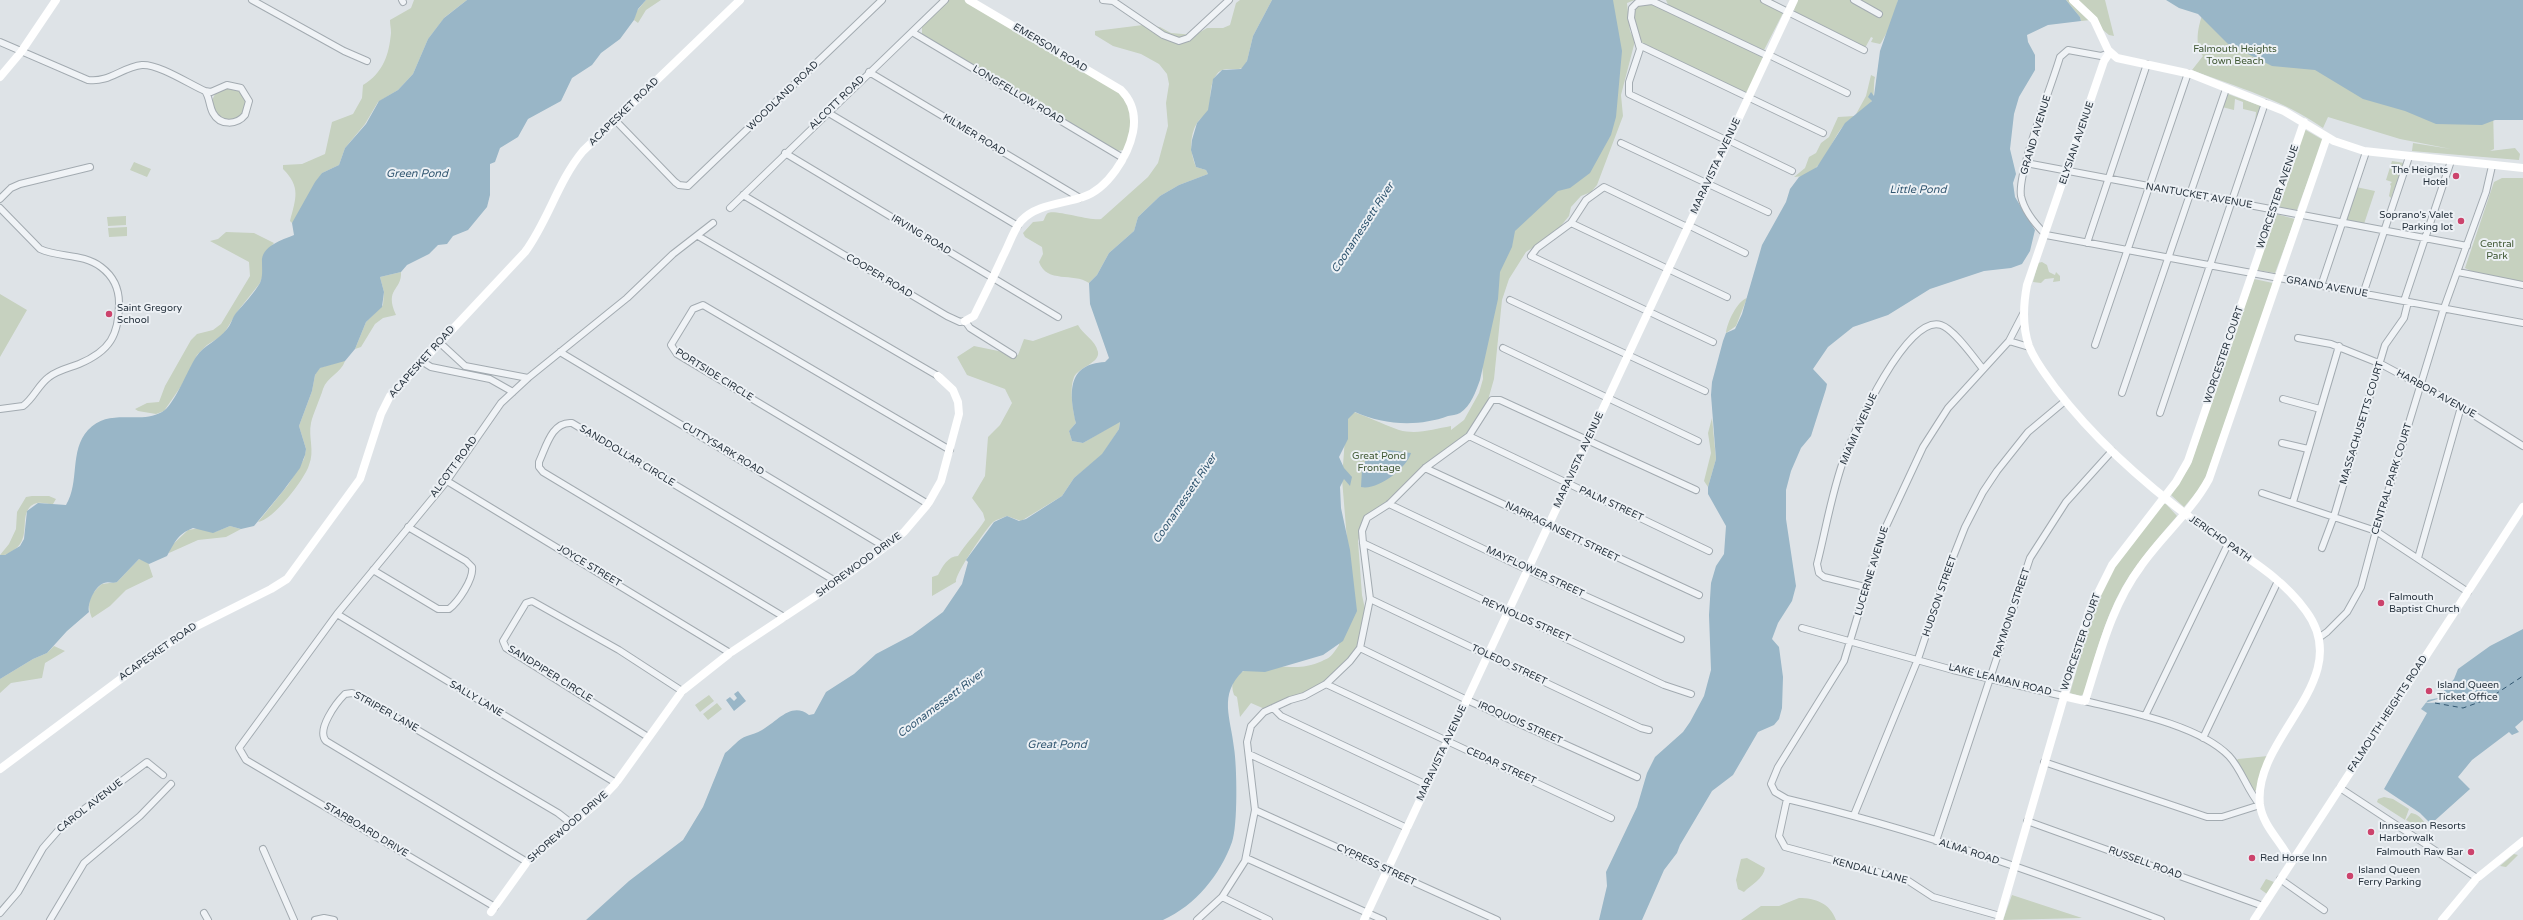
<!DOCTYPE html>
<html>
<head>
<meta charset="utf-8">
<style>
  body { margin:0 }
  canvas { display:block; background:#dee3e7 }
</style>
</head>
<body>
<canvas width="2523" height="920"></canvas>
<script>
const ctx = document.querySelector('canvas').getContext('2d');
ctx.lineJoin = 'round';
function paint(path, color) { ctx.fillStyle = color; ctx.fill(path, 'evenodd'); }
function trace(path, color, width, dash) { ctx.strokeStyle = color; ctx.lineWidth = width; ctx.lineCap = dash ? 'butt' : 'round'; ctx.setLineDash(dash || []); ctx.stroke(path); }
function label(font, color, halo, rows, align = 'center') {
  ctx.font = font + ' "Varela Round",sans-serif'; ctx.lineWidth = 4; ctx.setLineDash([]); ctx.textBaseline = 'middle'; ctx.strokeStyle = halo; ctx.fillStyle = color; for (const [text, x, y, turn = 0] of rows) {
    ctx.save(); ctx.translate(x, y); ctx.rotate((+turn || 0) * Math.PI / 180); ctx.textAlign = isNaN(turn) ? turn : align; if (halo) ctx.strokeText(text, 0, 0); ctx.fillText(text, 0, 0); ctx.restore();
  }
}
paint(new Path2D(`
  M414,0H467L445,17L428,39L413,74L398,90L378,102L365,124L345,148L339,165L322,173L295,220L292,223L290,221C296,198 301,187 283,169V165L302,164L325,154L332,122L353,114L362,98L363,85C383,73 389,55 391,33C391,28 390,25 390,20L411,8Z
  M646,0H661L646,10L638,23L634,20L636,12Z
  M948,0H964L1118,91C1136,115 1134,123 1124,150L1117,151L922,35V26Z
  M1240,0H1272L1253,36L1247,61L1243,68C1234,71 1223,66 1217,74C1209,83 1211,98 1209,109C1207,115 1200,118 1197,123C1189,136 1190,153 1196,167L1206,170L1208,174L1179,185L1160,196L1138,217L1134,231L1109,253L1097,275L1089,283C1073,272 1047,284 1039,262L1043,254L1042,247L1025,237L1023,233L1033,222L1043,221C1045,219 1045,215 1048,213C1054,209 1090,221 1101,219L1148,177L1158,163L1168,126L1166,103L1169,84L1167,74L1159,64L1141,54L1113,46L1095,35V31L1143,25L1160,27L1171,33L1195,35L1207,28H1223L1230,25L1236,3Z
  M1611,0H1635L1627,3L1630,31L1635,41L1621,95L1623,116L1597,185L1591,192L1581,196L1571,207L1569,216L1555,233L1526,252L1509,279L1502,300L1494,379L1488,400L1469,433L1376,511L1363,526L1358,541L1362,595L1365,609L1360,644L1351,660L1324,686L1267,710L1251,703L1240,717L1237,697L1234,695C1222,660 1280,668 1298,667C1305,667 1317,664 1324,660C1331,658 1335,651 1339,645L1347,540L1342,479L1347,410C1366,415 1381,424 1399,430C1417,435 1434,429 1451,426V430L1464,420L1479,393L1483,379L1482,355L1495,277Z
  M1666,0H1760L1783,13L1764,50L1669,7Z
  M1797,0H1851L1877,15L1859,0H1898L1892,23L1881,43L1880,44L1871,42L1873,38L1871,37L1865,48L1795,12L1794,9Z
  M2066,0H2105L2114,36L2109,35L2091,20L2081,21L2080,17Z
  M1647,2L1764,56L1747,94L1641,42L1633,22V10L1640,3Z
  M2205,8L2493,109L2494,149L2490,151L2515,148L2520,154L2519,160L2412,151L2413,143L2451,149L2400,139L2328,117L2323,128C2284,100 2236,87 2192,70L2203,56C2193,43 2199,22 2205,8Z
  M1871,75L1875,77C1873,85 1875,94 1872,100C1868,111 1852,116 1845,124C1829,141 1824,176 1794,177L1805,168L1809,157L1816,153L1821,143L1829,137L1838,117L1855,116L1866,96Z
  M212 104a17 17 0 1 1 34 0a17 17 0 1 1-34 0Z
  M2228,94L2261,106L2255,123L2256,112L2243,109V102L2235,99L2234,110L2222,107Z
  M2304,129L2323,140L2297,210L2279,207Z
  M2392,161L2404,163L2391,198L2389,196L2391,186L2390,184L2392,182L2386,180Z
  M134,162L151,169L147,177L130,170Z
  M2502,178H2523V282L2477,274L2465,268L2494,182Z
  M2356,187L2375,191L2364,224L2346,221Z
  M2276,214L2295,219L2275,273L2257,270Z
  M126,216V225L108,226L107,217Z
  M127,227V236L109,237L108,228Z
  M226,232L254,233L274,243L263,256V275L260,283L237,312L223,335L207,345L197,355L186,379L164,411L156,414L138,411L135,409L147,403L159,402L165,386L191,340L197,334L213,330L221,324L250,276L249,262L210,241L218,239Z
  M2042,262L2047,265L2049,272L2055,275L2056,272L2060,276V281L2053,282L2054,278L2045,279L2041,283L2033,282L2038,263Z
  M401,272C402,291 384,288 396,315L383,318L375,324L361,347L355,349L366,322L383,305L384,292L380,277Z
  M2254,279L2273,283L2207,474L2200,488L2184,507L2171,495L2190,466Z
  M0,294L27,310L0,357Z
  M1747,298L1736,326L1726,333C1727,323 1737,301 1747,298Z
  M1078,325C1083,335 1095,339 1098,352C1100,363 1079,367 1074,377C1069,389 1073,411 1076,423L1069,431L1072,441L1083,443L1120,421L1119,429L1102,455L1074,478L1062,496L1021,521L1007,516C1003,518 997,519 993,522C986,529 954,575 956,582L932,596V577L938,575C942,567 948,556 958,556C966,543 977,533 985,520L983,513L972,498L985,476L988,437L1000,425L1012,403L1005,389L967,375L957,357L974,346L1018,355L1024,339L1033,341Z
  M342,361H345C341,373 327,377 323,389C320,399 313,414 311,423C308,437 315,451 309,465C305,479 272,521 258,522L288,485L304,459L306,449L299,426L312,391L315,375L319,368Z
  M1712,418L1716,459L1708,487L1704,481L1711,453L1708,433Z
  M32,496H49L56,499L53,504C47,504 40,501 34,504C17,513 33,537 14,550C9,553 6,556 0,555L9,544L16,529L17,512L26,497Z
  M2163,504H2166L2177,516C2158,538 2138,561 2123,586C2104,619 2095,658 2084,694L2080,696L2070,693L2095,606L2115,566Z
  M230,526L241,529L226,537L198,540L169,553L170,547L188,530L200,528L215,532Z
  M139,559L148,562L153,577L126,590L110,606L92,618C86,603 90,594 102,584L117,582Z
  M54,646L65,651L45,663L42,678L11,683L0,693V679L33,659L47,653Z
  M709,695L714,701L700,712L695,705Z
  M717,703L722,709L708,720L703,714Z
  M2268,756L2257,790L2254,791L2236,761L2238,759Z
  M2384,797L2393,799L2409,809L2405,820L2377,802L2378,799Z
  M2411,813C2419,814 2428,823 2426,831L2406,820Z
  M2514,854L2518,855L2506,867L2500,866Z
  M1747,858L1765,868C1764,878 1751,885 1744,892L1738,889L1736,880L1741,859Z
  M2266,879L2274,882L2267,894L2260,889Z
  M2012,895L2082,918L2003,920Z
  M1799,898C1815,898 1830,903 1836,920H1741L1761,906H1779Z`), '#c6d1bf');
paint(new Path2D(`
  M467,0H646L638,9L634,20L620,39L601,53L592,65L572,78L561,101L528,119L518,137L500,148L495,162L490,164V195L487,207L468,230L453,236L447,244L438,245L429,254L407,265L401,272L380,277L384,292L382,307L366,322L355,349L345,361L320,368L315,375L312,391L299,426L306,449L305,455L300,468L283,491L254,526L241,529L230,526L213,533L193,528C177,534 174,544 167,556L149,564L139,559L117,582C112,584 109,581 104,583C95,586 87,603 89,612L67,631L47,653L33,659L0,679V555H5L20,546L24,539L27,511L38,503L66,505C80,482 69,451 88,430C109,407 139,425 162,412C174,406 188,369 196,357C204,345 219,340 227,329C231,325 232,318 236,313C244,304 254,293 260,283C263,276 262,270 262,262C261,246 282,240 294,235L292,223L315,182L322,173L339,165L345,148L366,124L379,101L398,90L413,74L428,39L444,18Z
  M1272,0H1613L1622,51L1616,117L1611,135L1590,173L1570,188L1558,191L1515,231L1512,247L1500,272L1498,299L1480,380C1476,391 1471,406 1460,413C1456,415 1452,415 1448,416C1419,427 1383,425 1355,412L1348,419V439L1339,457L1344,468L1352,477L1350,486L1344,479L1340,487L1341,508L1350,550L1357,611L1343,641L1323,655L1265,672L1243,671C1218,695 1231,718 1234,748C1237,766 1238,826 1232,842C1220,875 1196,905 1163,920H586L629,881L683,840L703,807L725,753C733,747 738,739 747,736C752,734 757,733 762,730C777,722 791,701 809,715L814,714L826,692L854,674L876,654L912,635L943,612L962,584L968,562L966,560L994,522L1007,516L1019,521L1026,519L1062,496L1074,478L1102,454L1119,429L1120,422L1083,443L1072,441L1069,431L1076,423C1069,393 1067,364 1105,362L1109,358L1090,304L1089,283L1097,275L1109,253L1134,231L1138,217L1160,196L1179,185L1208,174L1206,170L1196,167L1191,150L1192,140L1197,123L1208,110L1213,79L1222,70L1241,69L1247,61L1253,36Z
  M1898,0H2066L2080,17L2081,21L2048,25L2027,35L2028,42L2035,55V70L2019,97L2014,114L2010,149L2016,174L2013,183L2015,197L2035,230L2030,251L2022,264L2011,268L1984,271L1930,289L1888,315L1853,327L1828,347L1813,369L1827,384L1826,389L1811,436L1801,448L1791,471L1786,490V519L1796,586L1792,601L1778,623L1772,639L1779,647L1783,677L1782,708L1779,719L1774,725L1758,732L1733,775L1712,791L1680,845L1677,853L1664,870L1642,920H1599L1607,886L1606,872L1637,807L1647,773L1655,757L1683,732L1690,722L1704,696L1711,670L1709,615L1711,583L1716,566L1724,554L1726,526L1708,494V487L1716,459L1711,395L1712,382L1723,341L1726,333L1735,329L1742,314L1762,245L1786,202L1790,189L1799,177L1817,167L1845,123L1872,101L1868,97L1871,92L1874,96L1880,51Z
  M2166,0H2523V120H2495L2482,125L2436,124L2405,111L2363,99L2315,70L2272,66L2228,44L2198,14L2179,8Z
  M1389,450L1411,453C1407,468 1377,491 1361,487L1362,469L1368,454L1375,451Z
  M2523,629V720L2515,727L2519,732L2512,735L2509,732L2472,760L2458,777L2470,789L2431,824L2420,813L2384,789L2427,713L2421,709L2428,700L2438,698L2454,679L2458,669L2490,646Z
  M738,691L746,701L734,711L726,700L730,697L734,701L737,698L734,694Z`), '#99b6c7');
paint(new Path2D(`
  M2441,694L2452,702L2425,703L2438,699Z`), '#dee3e7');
trace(new Path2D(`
  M2435,703L2463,708L2488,699L2523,676`), '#325771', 1, [5, 4]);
const street = new Path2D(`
  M252,0L344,51L367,61
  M402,0L403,2
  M1103,0L1113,1L1163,35L1179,41L1188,38L1229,0
  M1764,0L1864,50
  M1854,0L1879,14
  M912,32L1123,158
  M0,42L88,80C109,83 122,67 142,65C159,64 189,84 205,91
  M1639,45L1823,133
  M2109,53L2101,56L2068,50L2060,57C2052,85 2017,172 2021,196C2024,211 2035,224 2046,235L2523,323
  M1769,55L1847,93
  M869,72L1080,198
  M227,85L241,88L249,101L245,115C237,125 220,126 213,113C209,106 210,98 205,91L211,92Z
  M827,112L1018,226
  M615,120L675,182L679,185L688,186L882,0
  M1728,140L1792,171
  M1728,141L1629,94V82L1640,49L1631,18L1632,8L1637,3L1652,1L1768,56
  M1621,143L1768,212
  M785,153L1058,317
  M2026,163L2467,246
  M743,195L947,316L960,322L965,321L970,328L1013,355
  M0,199L11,188L20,184L90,167
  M0,208L40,249C59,258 83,253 101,267C113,276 119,288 119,303C119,335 110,351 79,364C69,368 58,370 49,377C38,385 34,398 23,406L0,409
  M730,208L945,0
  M1571,223L1727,297
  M1688,225L1745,253
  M1687,227L1604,187L1586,200L1571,223L1537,248L1531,256L1713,342
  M698,236L938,376
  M2087,243L2147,64
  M2458,272L2523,285
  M2321,286L2366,152
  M2363,294L2409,157
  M1510,300L1705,391
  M2404,301L2451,161
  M2298,338L2331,344L2381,364L2461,407L2523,446
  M2009,341L2023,314
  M439,342L465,366L528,378
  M2095,345L2188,73
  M2029,347L2009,341L1948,408L1923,447L1882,535L1844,661L1778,767L1771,784L1775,792L1787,799C1914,829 2039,873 2161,920
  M1503,348L1698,441
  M560,352L885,547
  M423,362L431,367L490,379L513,392
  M2122,393L2226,89
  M2283,399L2320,409
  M2160,413L2265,103
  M1469,436L1709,551
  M2282,443L2308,449
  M1425,468L1699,595
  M447,481L730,653
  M2262,493L2376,531L2468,592
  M2293,502L2339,346
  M928,504L677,354L671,345L693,309L703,305L950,450
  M1389,504L1532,572L1681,639
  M1363,543L1664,685L1691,694
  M2322,548L2334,516L2385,345L2404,318L2408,302
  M2418,558L2461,407
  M373,570L438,609H449C458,602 474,579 472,567L466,561L408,527
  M1865,587L1824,577L1819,573L1817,564C1826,529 1832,490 1845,456C1855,430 1907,314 1941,325C1954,329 1974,358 1983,369
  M1370,599L1641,728L1649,730
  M337,614L616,783
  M784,617L543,472L539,467V462C546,447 552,421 572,423L837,582
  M1802,628L1953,670L2063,696
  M2320,637L2327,632L2347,612L2361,587L2376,531L2444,308L2486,192L2492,166
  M1360,648L1467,700L1637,777
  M1326,684L1611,818
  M1273,708L1281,716L1427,785
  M2145,716L2228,544
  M648,737L506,648L503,641L526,603L532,601L619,650L682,691
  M2203,738L2278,581
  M1249,754L1407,828
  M2044,762L2207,817H2222L2260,805C2247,790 2242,770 2229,756C2199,725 2126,711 2085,701
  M2340,788L2477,878
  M1787,799L1779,836L1785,847L1907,880L1933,897L2000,916
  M1255,810L1497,920
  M1854,815L1918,659L1946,575L1965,527L1983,492L1997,471L2028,432L2065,401
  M2027,821L2263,906
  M1936,841L2030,558L2066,502L2112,451
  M263,849L294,920
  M1246,858L1383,920
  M527,862L326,741C316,730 336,703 345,694L352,693L360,696L558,813L571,823
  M2280,879L2324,910
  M1222,897L1269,920
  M495,907L246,760L239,748L337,614L446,482L501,403L528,378L627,298L673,254L713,223
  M0,913L18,892L43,848L63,825L147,762L163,775
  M204,913L208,920
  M50,920L84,863L140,816L171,784
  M315,920L324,918L334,920
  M1197,920L1222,897L1245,861L1255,810L1247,742L1251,726L1264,712L1290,700L1304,696L1326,684L1350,661L1360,648L1370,599L1363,543L1362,531L1367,518L1389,504L1425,468L1469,436L1492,400H1500L1696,490`);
trace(street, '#a3abb1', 8);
trace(street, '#f0f3f6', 6);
trace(new Path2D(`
  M2073,0L2094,20L2108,50L2117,58L2191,74L2284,111L2334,141L2364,151L2523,168
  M2110,52L2104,61L2027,285C2023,306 2022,326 2029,346C2035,362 2047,376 2056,389C2095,440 2145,484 2196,522C2233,550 2278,572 2306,611C2357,680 2252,737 2260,805C2263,827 2283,843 2291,862
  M0,77L21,52L56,0
  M965,321L974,316C984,296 994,276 1003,256C1009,245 1013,231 1021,221C1036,204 1063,204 1083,197C1108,189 1128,156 1133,132C1136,116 1133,102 1121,90L969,0
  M2063,696L2085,701C2100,654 2111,606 2141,566C2162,536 2191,512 2209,479L2327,137
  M0,769L181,634L271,589L287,579L360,479L381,414L390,396L525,252C548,221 558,181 583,151L740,0
  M491,912L527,862L596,804L616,783L682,691L730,653L837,582L892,542L904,532L928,504L941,481L959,414L958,402L953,390L938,376
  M1364,920L1794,0
  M1999,920L2089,611L2112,565L2176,482L2188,461L2304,122
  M2254,920L2523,507
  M2442,920L2476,879L2523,841`), '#fff', 8);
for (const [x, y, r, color] of [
  [2456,176,4,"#cc436c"],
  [2461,221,4,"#cc436c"],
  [109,314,4,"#cc436c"],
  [2381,603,4,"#cc436c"],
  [2429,691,4,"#cc436c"],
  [2371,832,4,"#cc436c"],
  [2471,852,4,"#cc436c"],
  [2252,858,4,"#cc436c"],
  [2350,876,4,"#cc436c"]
]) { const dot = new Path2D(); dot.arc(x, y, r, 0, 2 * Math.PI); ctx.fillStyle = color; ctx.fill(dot); trace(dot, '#edf1f5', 1.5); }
label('10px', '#27333e', '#edf1f5', [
  ["EMERSON ROAD",1050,48,31],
  ["LONGFELLOW ROAD",1018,95,31],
  ["WOODLAND ROAD",783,96,-44],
  ["ALCOTT ROAD",837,103,-44],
  ["ACAPESKET ROAD",624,112,-44],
  ["KILMER ROAD",974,135,31],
  ["GRAND AVENUE",2036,135,-73],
  ["ELYSIAN AVENUE",2077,143,-71],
  ["MARAVISTA AVENUE",1716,166,-65],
  ["NANTUCKET AVENUE",2199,196,10],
  ["WORCESTER AVENUE",2278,197,-71],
  ["IRVING ROAD",921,235,31],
  ["COOPER ROAD",879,276,31],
  ["GRAND AVENUE",2327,287,10],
  ["WORCESTER COURT",2224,355,-71],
  ["ACAPESKET ROAD",422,362,-48],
  ["PORTSIDE CIRCLE",714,375,32],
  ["HARBOR AVENUE",2436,394,29],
  ["MASSACHUSETTS COURT",2362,423,-73],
  ["MIAMI AVENUE",1859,429,-66],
  ["CUTTYSARK ROAD",723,449,31],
  ["SANDDOLLAR CIRCLE",627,456,31],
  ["MARAVISTA AVENUE",1579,460,-65],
  ["ALCOTT ROAD",454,467,-54],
  ["CENTRAL PARK COURT",2392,479,-73],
  ["PALM STREET",1611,504,25],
  ["NARRAGANSETT STREET",1562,532,26],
  ["JERICHO PATH",2220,539,35],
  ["SHOREWOOD DRIVE",859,565,-36],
  ["JOYCE STREET",589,566,31],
  ["LUCERNE AVENUE",1872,571,-73],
  ["MAYFLOWER STREET",1535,572,25],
  ["HUDSON STREET",1940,596,-71],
  ["RAYMOND STREET",2012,613,-71],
  ["REYNOLDS STREET",1526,620,24],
  ["WORCESTER COURT",2081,642,-71],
  ["ACAPESKET ROAD",158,652,-35],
  ["TOLEDO STREET",1509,665,25],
  ["SANDPIPER CIRCLE",550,674,32],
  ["LAKE LEAMAN ROAD",2000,680,14],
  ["SALLY LANE",476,699,31],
  ["STRIPER LANE",386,712,29],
  ["FALMOUTH HEIGHTS ROAD",2388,714,-57],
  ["IROQUOIS STREET",1520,723,24],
  ["MARAVISTA AVENUE",1442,753,-65],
  ["CEDAR STREET",1501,766,25],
  ["CAROL AVENUE",90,806,-38],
  ["SHOREWOOD DRIVE",568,827,-41],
  ["STARBOARD DRIVE",366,830,31],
  ["ALMA ROAD",1969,852,18],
  ["RUSSELL ROAD",2145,863,20],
  ["CYPRESS STREET",1376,865,25],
  ["KENDALL LANE",1870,871,15]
]);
label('10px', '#415935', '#edf1f5', [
  ["Falmouth Heights",2235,49],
  ["Town Beach",2235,61],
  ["Central",2497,244],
  ["Park",2497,256],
  ["Great Pond",1379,456],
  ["Frontage",1379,468]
]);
label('10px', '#27333e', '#edf1f5', [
  ["The Heights",2448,170,"right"],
  ["Hotel",2448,182,"right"],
  ["Soprano's Valet",2453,215,"right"],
  ["Parking lot",2453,227,"right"],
  ["Saint Gregory",117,308],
  ["School",117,320],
  ["Falmouth",2389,597],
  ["Baptist Church",2389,609],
  ["Island Queen",2437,685],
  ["Ticket Office",2437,697],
  ["Innseason Resorts",2379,826],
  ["Harborwalk",2379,838],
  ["Falmouth Raw Bar",2463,852,"right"],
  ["Red Horse Inn",2260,858],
  ["Island Queen",2358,870],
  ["Ferry Parking",2358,882]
], 'left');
label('italic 11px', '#325771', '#edf1f5', [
  ["Green Pond",417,174],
  ["Little Pond",1918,190],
  ["Coonamessett River",1363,228,-57],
  ["Coonamessett River",1185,499,-56],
  ["Coonamessett River",941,704,-37],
  ["Great Pond",1057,745]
]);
</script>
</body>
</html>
